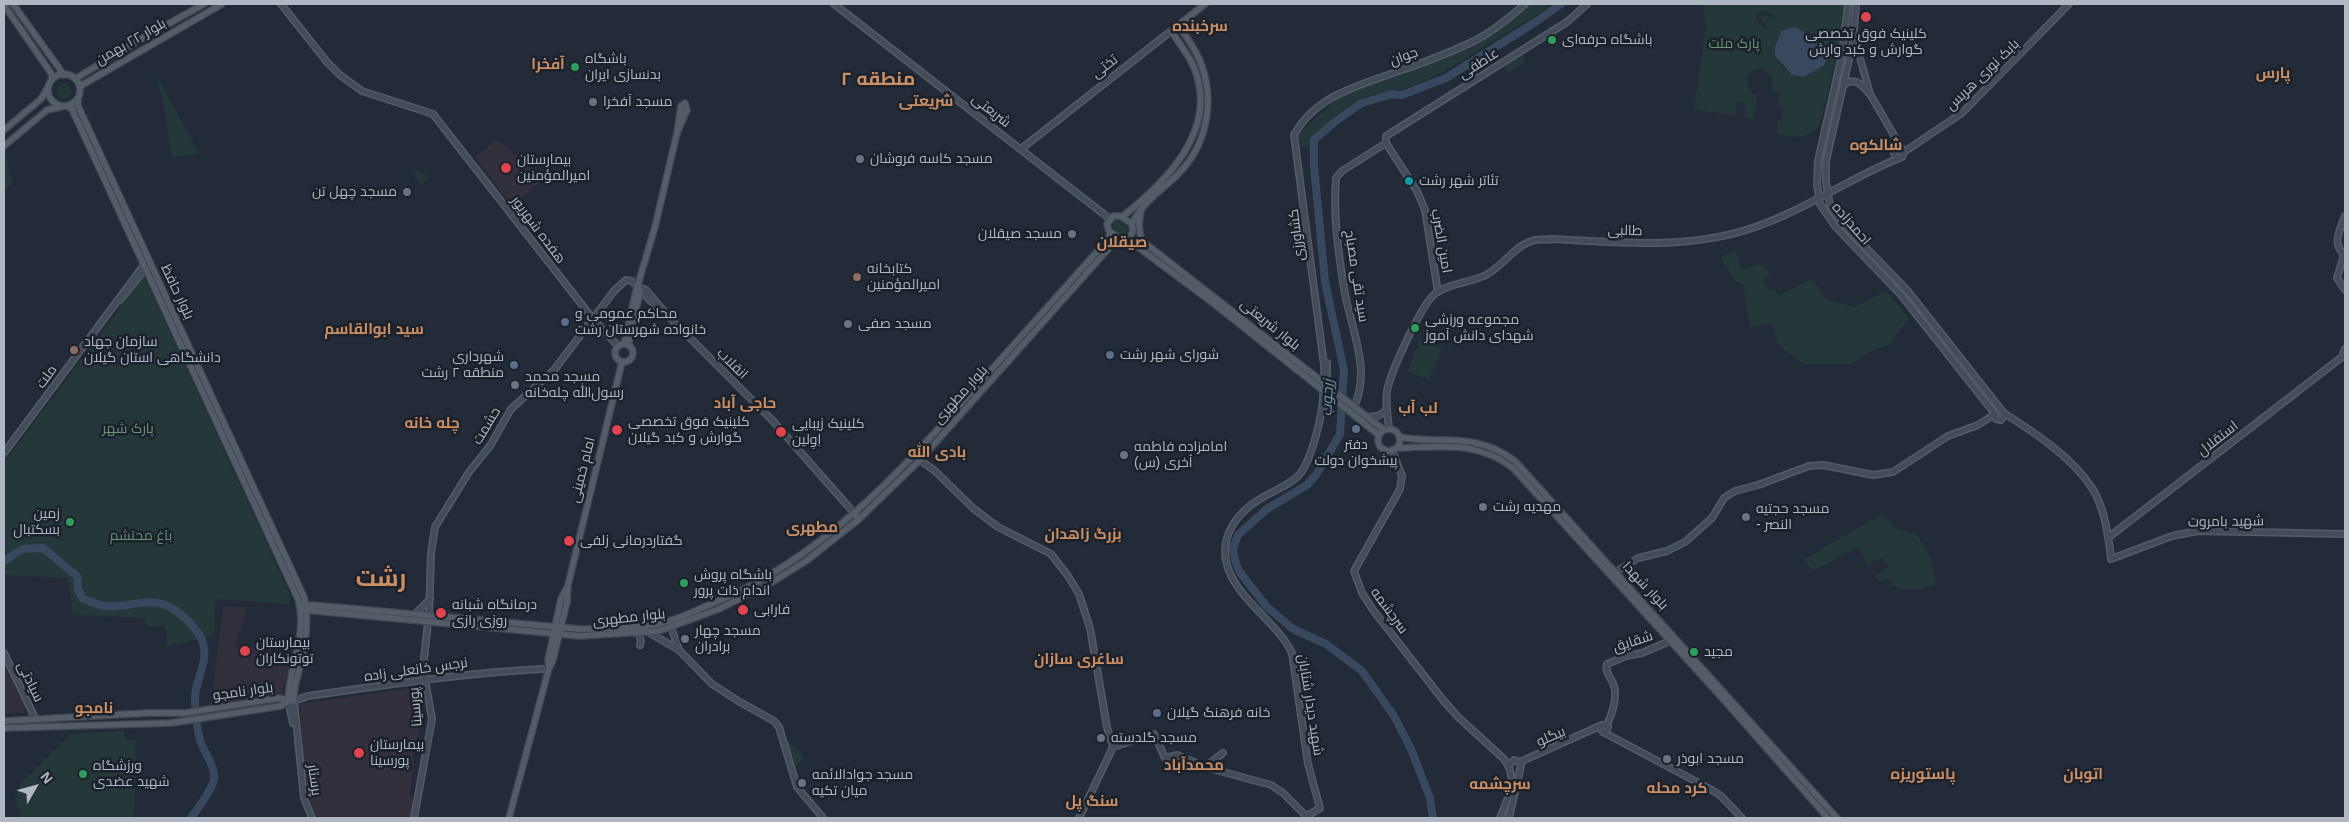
<!DOCTYPE html>
<html>
<head>
<meta charset="utf-8">
<style>
  body { margin:0 }
  #map { position:relative; width:2349px; height:822px; overflow:hidden; background:#222b37; font-family:Helvetica,sans-serif }
  canvas { display:block }
  .frame { position:absolute; inset:0; border:5px solid #b0b8c4; pointer-events:none }
  .north { position:absolute; left:10px; top:762px; width:50px; height:50px; -webkit-text-stroke:4px #1b222c; paint-order:stroke; rotate:52deg; font-size:14px; font-weight:700; line-height:20px; text-align:center; color:#b0b8c4 }
  .north::after { content:''; display:block; margin:auto; width:18px; height:22px; background:#b0b8c4; clip-path:polygon(50% 0,100% 100%,50% 72%,0 100%) }
</style>
</head>
<body>
<div id="map">
<canvas width="2349" height="822"></canvas>
<div class="frame"></div>
<div class="north">N</div>
</div>
<script>
const ctx = document.querySelector('canvas').getContext('2d');
ctx.lineJoin = 'round';
function paint(path, color) { ctx.fillStyle = color; ctx.fill(path, 'evenodd'); }
function trace(path, color, width, dash) { ctx.strokeStyle = color; ctx.lineWidth = width; ctx.lineCap = dash ? 'butt' : 'round'; ctx.setLineDash(dash || []); ctx.stroke(path); }
function label(font, color, halo, rows, align = 'center') {
  ctx.font = font + ' Helvetica,Cairo,sans-serif'; ctx.lineWidth = 5; ctx.setLineDash([]); ctx.textBaseline = 'middle'; ctx.strokeStyle = halo; ctx.fillStyle = color; for (const [text, x, y, turn = 0] of rows) {
    ctx.save(); ctx.translate(x, y); ctx.rotate((+turn || 0) * Math.PI / 180); ctx.textAlign = isNaN(turn) ? turn : align; if (halo) ctx.strokeText(text, 0, 0); ctx.fillText(text, 0, 0); ctx.restore();
  }
}
paint(new Path2D(`
  M497,139L543,180L512,206L475,157Z
  M223,607H248L235,646L271,645V656H292L282,695L211,704Z
  M4,661L26,708L23,713L4,714Z
  M411,688L421,723L413,758L414,762L410,796L414,798L411,818H319L313,809L305,783L300,704Z`), '#31303c');
paint(new Path2D(`
  M1531,4H1549L1541,12L1443,72L1413,86L1365,97L1335,115L1312,139L1310,148L1296,146L1297,136L1302,131L1337,99L1352,90L1402,75L1473,47L1489,37Z
  M1702,4H1843L1840,43L1819,126C1806,139 1795,138 1777,134L1778,120L1783,117V107H1778L1779,92H1773L1771,77L1763,68L1752,70L1747,78L1750,90L1757,98L1756,110H1753L1755,121L1744,117L1745,103L1736,102L1735,116L1694,109L1706,25ZM1765,10L1775,16L1772,19L1766,15L1761,16L1762,21L1768,26L1765,29L1756,20L1757,13ZM1795,27L1833,51C1821,69 1818,70 1798,77C1777,70 1770,50 1781,31Z
  M1521,54L1526,62L1508,73L1503,65Z
  M156,74L199,154L172,157L164,106Z
  M57 91a7 7 0 1 1 14 0a7 7 0 1 1-14 0Z
  M5,153C10,163 8,173 13,181L4,192Z
  M415,171L423,173L429,178L421,185L414,176Z
  M1118,220L1128,227V230L1125,234L1122,235L1113,228L1114,221Z
  M1735,250L1742,269L1761,264L1770,273L1763,281L1769,290L1773,289L1779,295L1812,279L1826,299L1855,307L1886,291L1909,318L1889,345L1873,350L1850,364H1803L1778,345L1773,324L1750,327L1743,285L1734,280L1721,257Z
  M144,276L291,597L289,604L215,599L214,636L167,646L165,626L148,627L144,618L73,615L68,578L4,575V463Z
  M1420,340L1442,349L1429,380L1407,371Z
  M1882,514C1897,529 1894,530 1916,533L1931,558L1936,584C1928,588 1909,591 1900,589C1894,588 1892,583 1890,578L1879,581L1875,576L1889,567L1882,557L1868,565L1858,547L1812,571L1804,559Z
  M124,731L125,739L136,740L134,813L131,818H22L15,799L20,784L71,734Z
  M784,741L790,743L804,757L795,768Z`), '#253839');
paint(new Path2D(`
  M1795,27L1833,50L1823,66L1804,77L1792,75L1775,56V47L1781,31Z`), '#38495f');
trace(new Path2D(`
  M4,561L22,549L43,548L77,576L78,590L83,599C90,601 98,605 105,606C129,609 149,594 173,609C183,615 199,630 203,643C209,663 195,679 195,698C195,711 197,728 200,740C204,754 215,764 214,779C213,789 197,809 191,818
  M1433,818L1430,798L1411,749L1394,716L1362,671L1326,644L1293,629L1266,606L1239,571L1235,560L1233,549L1238,535L1267,509L1307,485L1316,475L1340,434L1344,370L1325,282L1314,166V140L1337,120L1362,103L1392,94L1402,95L1446,78L1537,21L1561,4`), '#38495f', 8);
const secondary = new Path2D(`
  M281,4L327,62L340,75L362,91L433,114L593,319L618,346
  M834,4L1110,219
  M1848,4L1842,55L1818,161L1817,184L1820,204L1835,226L1901,295L1995,414L1996,419L2001,420L2004,416L2003,412L1907,290L1841,222L1830,206L1826,182V161L1853,42L1856,4
  M1854,36L1870,94L1902,149
  M1844,85C1854,76 1862,85 1869,93
  M1386,143V136L1567,22L1587,4
  M1386,143L1417,191L1425,210L1438,292
  M1021,149L1171,31
  M1904,152L1962,113L2069,4
  M2345,216C2340,230 2331,244 2345,255
  M2344,255L2337,278L2345,290
  M639,287L646,290L664,311
  M120,300L141,274L143,266
  M1327,382V363
  M1325,384L1324,365L1294,135C1316,95 1360,85 1399,71C1423,63 1446,54 1470,43C1490,34 1508,19 1525,4
  M1354,407C1372,369 1350,327 1344,288C1338,251 1333,215 1336,178L1342,171L1386,143
  M1322,409L1333,399
  M2004,413C2035,433 2072,457 2092,488C2104,506 2109,539 2111,559L2172,536L2198,531L2345,534
  M1367,417L1378,416L1387,410
  M1389,429C1388,417 1385,403 1387,391C1390,374 1422,302 1436,293C1450,283 1470,283 1486,275C1503,266 1516,244 1535,240C1541,239 1548,240 1554,239C1622,243 1693,250 1758,226C1809,208 1853,176 1902,157L1904,152L1900,147L1893,151L1897,158
  M1392,450L1402,476L1400,489L1354,571L1362,593L1373,610L1443,700L1458,717L1504,759C1519,779 1508,797 1500,818
  M4,453L144,265
  M920,460L935,471L974,509L998,527L1051,554L1068,576L1079,594L1090,628L1107,727L1113,747
  M2109,537L2342,357L2345,349
  M1616,572L1638,558L1667,551L1685,542L1712,518L1724,498L1735,491L1758,485L1809,466L1823,465L1873,475L1893,472L1948,436L1978,425L1995,414
  M414,615L430,599
  M429,616L431,553L435,527L469,472L490,446L511,409L554,370L614,291L626,280L632,281L658,309L664,312L772,420L855,514
  M671,627L679,650
  M638,632L641,641L640,645
  M648,632L679,650L712,684L740,702L774,721L779,727L797,787L823,818
  M4,653L36,720
  M288,701L293,723
  M1607,725C1612,714 1618,699 1614,686C1612,678 1604,672 1607,664L1626,656L1642,653L1670,641
  M1606,732L1608,727L1603,725L1600,728L1603,732L1712,790L1721,796L1742,818
  M1113,747L1154,734L1165,758L1177,755L1205,767L1271,785L1283,793L1308,818
  M1509,765L1514,760L1521,763
  M1205,767L1223,753
  M1307,816L1320,808L1308,764L1292,653C1277,621 1233,597 1226,561C1221,534 1238,512 1260,499C1272,491 1289,486 1299,475C1311,462 1324,411 1323,392
  M312,818L304,798L294,701L308,696C386,685 464,673 542,669
  M414,818L432,719L423,668L428,622
  M1079,818L1113,747
  M1509,818L1522,761L1602,725`);
const primary = new Path2D(`
  M13,4L64,75
  M4,5L51,73L52,79
  M48 90a16 16 0 1 1 32 0a16 16 0 1 1-32 0Z
  M75,79L134,43L204,4
  M80,89L82,85L222,4
  M67,106L72,109L298,599C308,634 289,667 288,701
  M4,130L41,99L48,87
  M4,146L47,110L61,107
  M1141,210L1139,225L1141,240L1384,430
  M1113,216H1120L1132,224L1133,231L1130,237L1121,239L1109,231L1107,224Z
  M1122,217C1166,182 1218,131 1195,70C1190,56 1179,43 1171,31L1205,4
  M1132,224C1141,203 1165,188 1181,171C1208,142 1215,98 1200,61C1195,48 1186,36 1178,25
  M1127,239L1213,303L1379,435
  M615 353a9 9 0 1 1 18 0a9 9 0 1 1-18 0Z
  M624,344L636,291L655,227L677,133L687,110L685,103L681,106L677,133
  M628,345L640,293L639,287
  M1378 440a11 11 0 1 1 22 0a11 11 0 1 1-22 0Z
  M1399,437C1443,445 1475,431 1515,461L1837,818
  M1397,448C1440,447 1476,440 1513,468L1723,699L1828,818
  M856,516L859,519L920,460L1118,238
  M300,607L312,605L580,629C606,628 634,629 659,624C676,620 693,612 709,605C821,560 897,475 976,387C1018,340 1060,293 1102,246L1111,233
  M305,610L580,636L659,631L719,609L769,584L806,561L858,520
  M549,668L548,660L561,599L567,588
  M4,721L148,713H185L279,698L294,701C293,686 299,673 302,659C306,640 309,616 304,597L78,106V98
  M4,728L171,723L281,706L288,701
  M509,818L549,668L553,660L567,602L568,585L622,362`);
trace(secondary, '#535b65', 8);
trace(primary, '#3f4651', 8);
trace(secondary, '#444c5a', 5);
trace(primary, '#535c67', 5.5);
for (const [x, y, r, color] of [
  [1866,17,6,"#e0444e"],
  [1552,40,5,"#2e9e5b"],
  [575,67,5,"#2e9e5b"],
  [593,102,5,"#6b7280"],
  [860,159,5,"#6b7280"],
  [506,168,6,"#e0444e"],
  [1409,181,5,"#0f9aa8"],
  [407,192,5,"#6b7280"],
  [1072,234,5,"#6b7280"],
  [857,277,5,"#8d6e63"],
  [565,322,5,"#5c6f8a"],
  [848,324,5,"#6b7280"],
  [1415,328,5,"#2e9e5b"],
  [74,350,5,"#8d6e63"],
  [1110,355,5,"#5c6f8a"],
  [514,365,5,"#5c6f8a"],
  [515,385,5,"#6b7280"],
  [1356,429,5,"#5c6f8a"],
  [617,430,6,"#e0444e"],
  [781,432,6,"#e0444e"],
  [1124,455,5,"#6b7280"],
  [1483,507,5,"#6b7280"],
  [1746,517,5,"#6b7280"],
  [70,522,5,"#2e9e5b"],
  [569,541,6,"#e0444e"],
  [684,583,5,"#2e9e5b"],
  [743,610,6,"#e0444e"],
  [441,613,6,"#e0444e"],
  [685,639,5,"#6b7280"],
  [245,651,6,"#e0444e"],
  [1694,652,5,"#2e9e5b"],
  [1157,713,5,"#5c6f8a"],
  [1101,738,5,"#6b7280"],
  [359,753,6,"#e0444e"],
  [1667,759,5,"#6b7280"],
  [83,774,5,"#2e9e5b"],
  [802,783,5,"#6b7280"]
]) { const dot = new Path2D(); dot.arc(x, y, r, 0, 2 * Math.PI); ctx.fillStyle = color; ctx.fill(dot); trace(dot, '#1b222c', 2); }
label('14px', '#b0b8c4', '#1b222c', [
  ["کلینیک فوق تخصصی",1866,34,"center"],
  ["گوارش و کبد وارش",1866,50,"center"],
  ["باشگاه حرفه‌ای",1562,40],
  ["باشگاه",585,59],
  ["بدنسازی ایران",585,75],
  ["مسجد آفخرا",603,102],
  ["مسجد کاسه فروشان",870,159],
  ["بیمارستان",517,160],
  ["امیرالمؤمنین",517,176],
  ["تئاتر شهر رشت",1419,181],
  ["مسجد چهل تن",397,192,"right"],
  ["مسجد صیقلان",1062,234,"right"],
  ["کتابخانه",867,269],
  ["امیرالمؤمنین",867,285],
  ["محاکم عمومی و",575,314],
  ["خانواده شهرستان رشت",575,330],
  ["مجموعه ورزشی",1425,320],
  ["شهدای دانش آموز",1425,336],
  ["مسجد صفی",858,324],
  ["سازمان جهاد",84,342],
  ["دانشگاهی استان گیلان",84,358],
  ["شورای شهر رشت",1120,355],
  ["شهرداری",504,357,"right"],
  ["منطقه ۲ رشت",504,373,"right"],
  ["مسجد محمد",525,377],
  ["رسول‌‌الله چله‌خانه",525,393],
  ["کلینیک فوق تخصصی",628,422],
  ["گوارش و کبد گیلان",628,438],
  ["کلینیک زیبایی",792,424],
  ["اِوِلین",792,440],
  ["دفتر",1356,445,"center"],
  ["پیشخوان دولت",1356,461,"center"],
  ["امامزاده فاطمه",1134,447],
  ["اُخری (س)",1134,463],
  ["مهدیه رشت",1493,507],
  ["مسجد حجتیه",1756,509],
  ["- النصر",1756,525],
  ["زمین",60,514,"right"],
  ["بسکتبال",60,530,"right"],
  ["گفتاردرمانی زلفی",580,541],
  ["باشگاه پروش",694,575],
  ["اندام ذات پرور",694,591],
  ["درمانگاه شبانه",452,605],
  ["روزی رازی",452,621],
  ["فارابی",754,610],
  ["مسجد چهار",695,631],
  ["برادران",695,647],
  ["بیمارستان",256,643],
  ["توتونکاران",256,659],
  ["مجید",1704,652],
  ["خانه فرهنگ گیلان",1167,713],
  ["مسجد گلدسته",1111,738],
  ["بیمارستان",370,745],
  ["پورسینا",370,761],
  ["مسجد ابوذر",1677,759],
  ["ورزشگاه",93,766],
  ["شهید عضدی",93,782],
  ["مسجد جوادالائمه",812,775],
  ["میان تکیه",812,791]
], 'left');
label('14px', '#b0b8c4', '#1b222c', [
  ["بلوار ۲۲ بهمن",131,42,-30],
  ["جوان",1404,57,-20],
  ["عاطفی",1479,64,-33],
  ["تختی",1105,67,-38],
  ["بابک نوری هریس",1983,75,-44],
  ["شریعتی",991,111,38],
  ["احمدزاده",1851,224,49],
  ["هفده شهریور",538,230,53],
  ["طالبی",1625,231,1],
  ["کشاورزی",1297,235,-97],
  ["امین الضرب",1441,241,80],
  ["سید تقی مصباح",1356,276,81],
  ["بلوار حافظ",177,292,65],
  ["بلوار شریعتی",1270,325,39],
  ["انقلاب",732,364,45],
  ["ملت",47,377,-54],
  ["بلوار مطهری",961,395,-48],
  ["حشمت",487,426,-59],
  ["استقلال",2218,439,-38],
  ["امام خمینی",583,470,-76],
  ["شهید بامروت",2226,522,-1],
  ["بلوار شهدا",1645,586,47],
  ["سرچشمه",1389,611,54],
  ["بلوار مطهری",629,618,-6],
  ["شقایق",1633,642,-18],
  ["نرجس خانعلی زاده",416,670,-8],
  ["سیادتی",30,682,64],
  ["بلوار نامجو",243,692,-8],
  ["شهید دیدار شتابان",1310,705,81],
  ["پورسینا",416,707,-95],
  ["بیگلو",1551,737,-23],
  ["پرستار",314,780,82]
]);
label('14px', '#699372', '#1b222c', [
  ["پارک ملت",1734,44],
  ["پارک شهر",128,429],
  ["باغ محتشم",141,536]
]);
label('bold 15px', '#cc8e63', '#1b222c', [
  ["سرخبنده",1200,27],
  ["آفخرا",548,65],
  ["پارس",2273,74],
  ["شریعتی",926,102],
  ["شالکوه",1876,146],
  ["صیقلان",1122,243],
  ["سید ابوالقاسم",374,330],
  ["حاجی آباد",745,404],
  ["لب آب",1418,409],
  ["چله خانه",432,424],
  ["بادی الله",937,453],
  ["مطهری",812,528],
  ["بزرگ زاهدان",1083,535],
  ["ساغری سازان",1079,660],
  ["نامجو",94,709],
  ["محمدآباد",1194,766],
  ["پاستوریزه",1923,775],
  ["اتوبان",2083,775],
  ["سرچشمه",1500,785],
  ["کرد محله",1677,789],
  ["سنگ پل",1092,802]
]);
label('italic 15px', '#7a8faa', '#1b222c', [
  ["زرجوب",1328,398,-87]
]);
label('bold 19px', '#cc8e63', '#1b222c', [
  ["منطقه ۲",878,80]
]);
label('bold 24px', '#cc8e63', '#1b222c', [
  ["رشت",381,579]
]);
</script>
</body>
</html>
